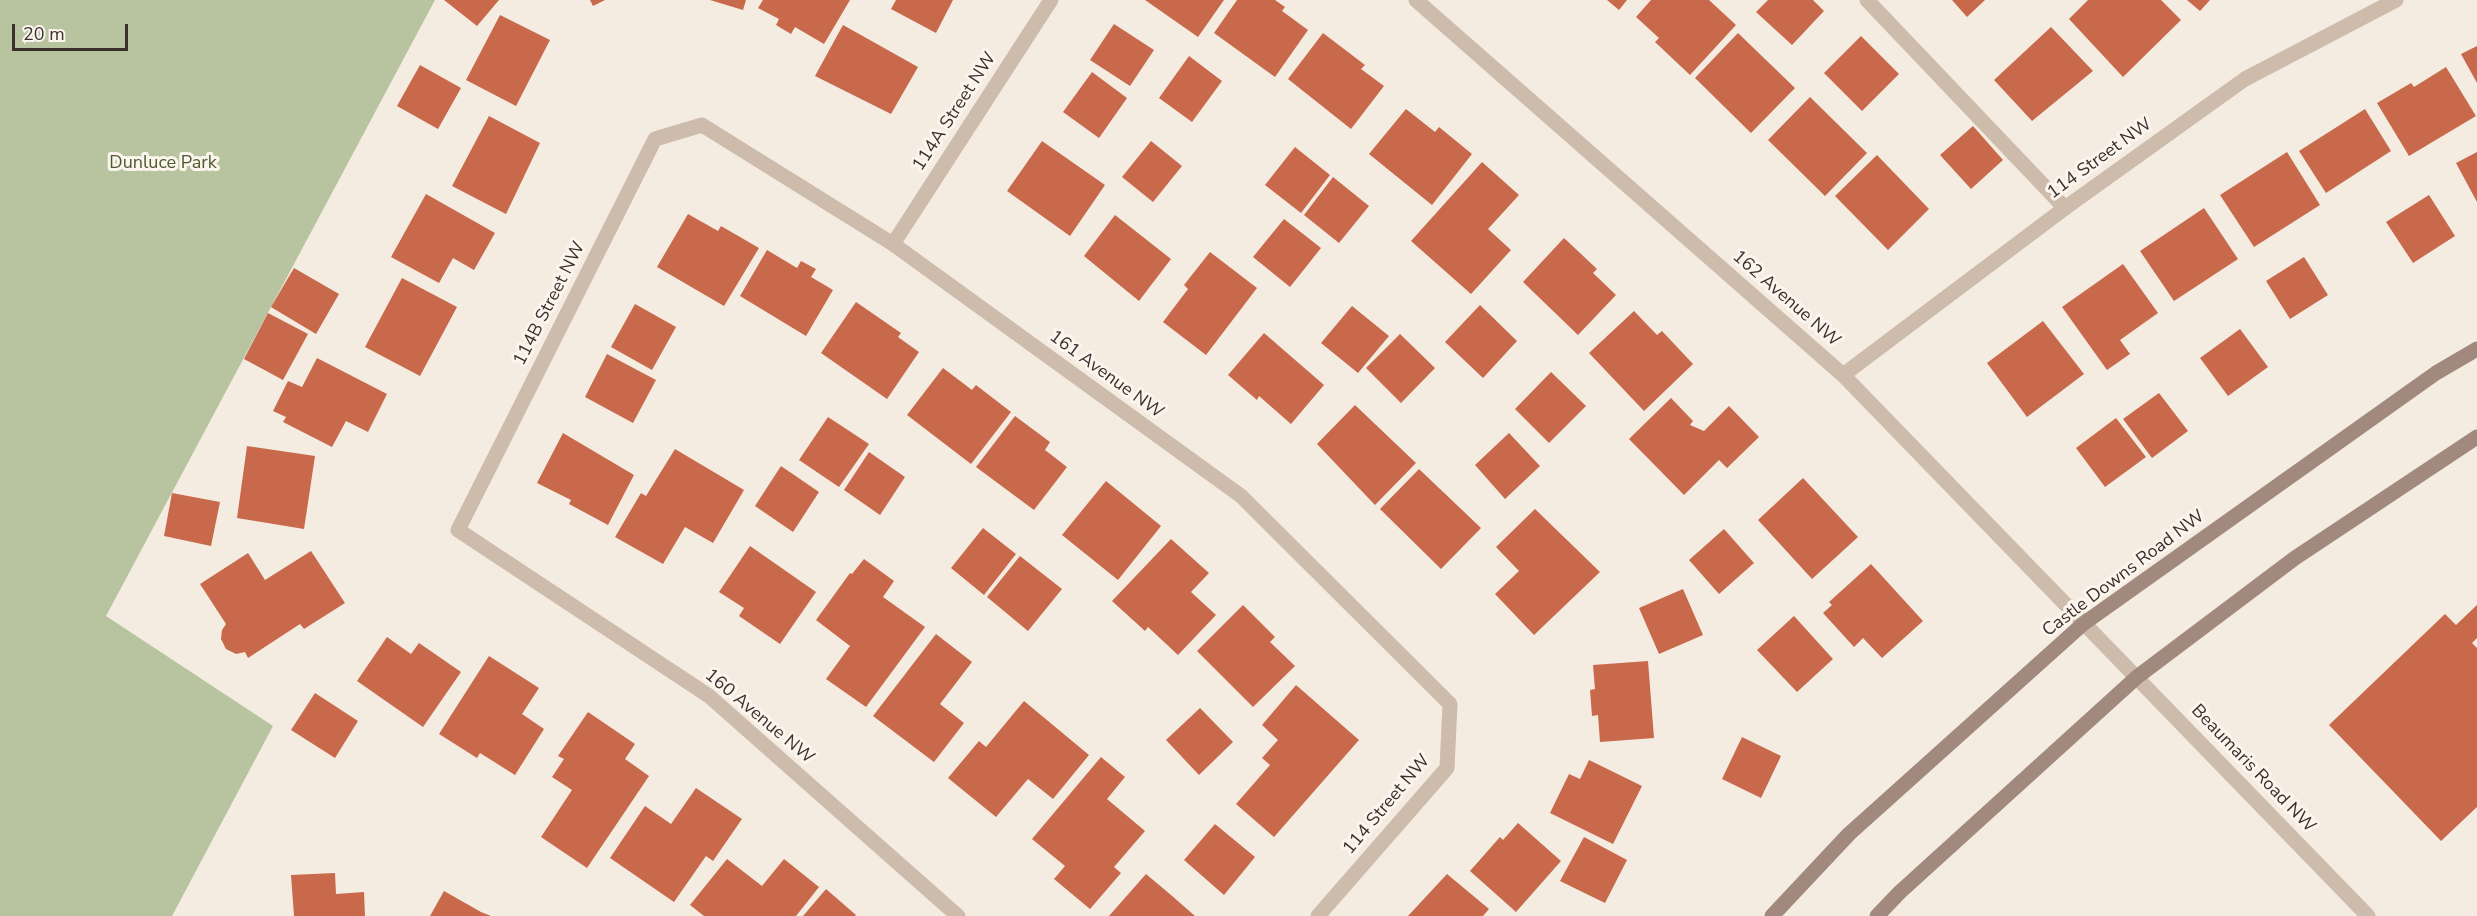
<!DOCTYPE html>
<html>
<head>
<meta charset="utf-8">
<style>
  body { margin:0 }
  #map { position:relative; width:2477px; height:916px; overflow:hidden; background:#f4ebe1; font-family:"Nunito Sans",sans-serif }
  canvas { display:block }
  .scale { position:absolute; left:12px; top:24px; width:116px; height:27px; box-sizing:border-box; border:3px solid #3b302b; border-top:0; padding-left:8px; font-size:18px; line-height:21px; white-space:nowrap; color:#3b302b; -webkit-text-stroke:4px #fbf5ee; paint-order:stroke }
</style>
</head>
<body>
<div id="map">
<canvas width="2477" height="916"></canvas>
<div class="scale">20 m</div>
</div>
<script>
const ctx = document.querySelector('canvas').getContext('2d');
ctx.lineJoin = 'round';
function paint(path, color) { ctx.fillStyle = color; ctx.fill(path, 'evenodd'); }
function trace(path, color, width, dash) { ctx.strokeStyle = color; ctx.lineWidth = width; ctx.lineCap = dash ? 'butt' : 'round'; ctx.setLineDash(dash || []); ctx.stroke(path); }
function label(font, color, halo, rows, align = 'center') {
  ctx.font = font + ' "Nunito Sans",sans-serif'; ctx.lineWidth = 6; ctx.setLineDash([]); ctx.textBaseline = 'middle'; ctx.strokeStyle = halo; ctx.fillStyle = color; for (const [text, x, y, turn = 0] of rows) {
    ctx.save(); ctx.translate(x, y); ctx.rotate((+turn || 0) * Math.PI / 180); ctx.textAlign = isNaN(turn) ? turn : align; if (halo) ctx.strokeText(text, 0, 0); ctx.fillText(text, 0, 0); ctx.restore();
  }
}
paint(new Path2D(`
  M0,0H435L106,616L273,726L172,916H0Z`), '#b8c4a0');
paint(new Path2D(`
  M444,0H499L477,26Z
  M590,0H605L593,6Z
  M710,0H746L743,10Z
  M763,0H850L824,44L795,27L791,34L776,25L779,19L758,8Z
  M896,0H953L936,33L891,9Z
  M1145,0H1224L1198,37Z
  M1237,0H1275L1285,7L1282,11L1308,30L1275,77L1214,33Z
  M1607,0H1627L1619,10Z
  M1651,0H1709L1736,25L1690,75L1655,42L1659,38L1636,17Z
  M1768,0H1813L1824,11L1792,45L1756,12Z
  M1952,0H1985L1967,17Z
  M2088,0H2161L2181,20L2123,77L2069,19Z
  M2187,0H2210L2200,11Z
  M500,15L550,40L516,106L466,80Z
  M1114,24L1154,50L1130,86L1090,60Z
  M843,25L918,67L891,114L815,76Z
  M2051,27L2093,71L2032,121L1994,80Z
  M1323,33L1365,65L1361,69L1384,86L1351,129L1288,79Z
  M1738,33L1795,88L1751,133L1695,78Z
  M1861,36L1899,74L1862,111L1824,73Z
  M2477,46V83L2461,54Z
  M1189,56L1222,81L1192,122L1159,98Z
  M420,65L461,88L438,129L397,106Z
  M2446,67L2476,116L2409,156L2377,103L2411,83L2414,87Z
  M1092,72L1127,98L1099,138L1063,112Z
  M1810,97L1867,153L1825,196L1768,140Z
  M1406,109L1435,132L1439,127L1472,154L1432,205L1369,154Z
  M2365,109L2391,151L2326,193L2299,151Z
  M489,116L540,143L506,214L452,186Z
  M1973,126L2003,160L1971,189L1940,155Z
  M1042,141L1105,185L1070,236L1007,191Z
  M1151,141L1182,166L1153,202L1122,177Z
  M1295,147L1330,175L1301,213L1265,185Z
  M2287,152L2320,205L2254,247L2220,195Z
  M2477,152V202L2456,163Z
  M1877,155L1929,209L1888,250L1835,196Z
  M1482,162L1519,195L1488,229L1511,250L1471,294L1411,241Z
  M1333,177L1369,206L1339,243L1304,215Z
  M426,194L495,233L474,270L453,258L439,283L391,257Z
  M2429,195L2455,236L2413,263L2386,222Z
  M2204,208L2238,259L2174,301L2140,251Z
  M688,214L718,231L721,226L759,248L724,306L657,267Z
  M1115,215L1171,259L1139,301L1084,256Z
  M1284,219L1321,248L1290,287L1253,257Z
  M1564,238L1597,269L1593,273L1616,295L1578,335L1523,282Z
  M767,250L797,268L801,261L816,269L811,277L833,290L806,336L740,296Z
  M1210,252L1257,288L1206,355L1163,322L1188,289L1184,285Z
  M2304,257L2328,295L2290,319L2266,281Z
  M2123,264L2158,313L2120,340L2130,354L2107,370L2062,307Z
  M294,268L339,294L316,334L271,307Z
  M402,278L457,307L420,376L365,347Z
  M856,302L901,333L898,337L919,352L887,399L821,353Z
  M635,304L676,327L652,370L611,347Z
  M1480,305L1517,341L1483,378L1445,342Z
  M1352,306L1389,336L1358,373L1321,343Z
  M1634,311L1657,335L1662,331L1693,364L1644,411L1589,353Z
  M268,313L308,334L283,380L244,359Z
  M2043,321L2084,374L2027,417L1987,363Z
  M2240,329L2268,367L2228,396L2200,358Z
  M1264,333L1324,385L1291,424L1259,396L1257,400L1228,375Z
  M1400,334L1435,368L1401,403L1366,368Z
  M607,354L656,380L633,423L585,397Z
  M317,358L387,394L368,432L346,421L332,447L283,422L286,417L273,411L288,381L302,387Z
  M943,368L972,390L976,385L1011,412L971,464L907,415Z
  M1551,372L1586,406L1549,443L1515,409Z
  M2159,393L2188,431L2152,458L2123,419Z
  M1671,398L1693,421L1690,425L1704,431L1729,406L1759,437L1727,468L1719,460L1684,495L1629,439Z
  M1355,405L1416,463L1375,505L1317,444Z
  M1015,416L1050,442L1045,450L1067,467L1034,510L976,467Z
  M828,417L869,444L839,487L799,460Z
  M2116,418L2146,457L2105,487L2076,448Z
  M563,433L634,475L608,525L569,504L571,500L537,483Z
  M1509,433L1540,466L1505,499L1475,465Z
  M247,446L315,456L304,529L237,518Z
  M675,449L744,490L713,543L685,527L663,564L615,537L641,493L646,496Z
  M869,452L905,477L880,515L844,490Z
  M781,466L819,492L793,532L755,506Z
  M1419,469L1481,528L1441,569L1380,509Z
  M1803,478L1858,537L1812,579L1758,520Z
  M1106,481L1161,526L1118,580L1062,535Z
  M172,493L220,502L211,546L164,536Z
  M1535,509L1600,572L1534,635L1495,594L1519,571L1496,547Z
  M983,528L1016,554L984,595L951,568Z
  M1724,529L1754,563L1719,594L1689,560Z
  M1171,539L1209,573L1191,592L1216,615L1178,655L1148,627L1145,631L1112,601Z
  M750,546L816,592L780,644L739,616L744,608L719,592Z
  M311,551L345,603L304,629L300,624L248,658L245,652L236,654L226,649L221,639L222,630L226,624L200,584L248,553L265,580Z
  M1020,556L1062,589L1028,631L987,597Z
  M864,559L894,581L883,597L925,627L866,707L826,679L850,646L816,620L850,573L852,574Z
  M1871,564L1923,621L1882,658L1863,638L1854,647L1823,613L1832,605L1829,602Z
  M1683,589L1703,635L1659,654L1639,608Z
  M1243,605L1275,637L1270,642L1295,666L1253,707L1197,651Z
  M2477,605V638L2472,643L2477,648V807L2441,841L2329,725L2445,614L2456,625Z
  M1794,616L1833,659L1797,692L1757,650Z
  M936,634L972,662L940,704L964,723L934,762L873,716Z
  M387,637L411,654L419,643L461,672L423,727L357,681Z
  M489,656L539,688L522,714L544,729L515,775L480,753L477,758L439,734Z
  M1648,661L1654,738L1600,742L1598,715L1592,716L1590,690L1595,689L1593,665Z
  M1296,685L1359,740L1274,837L1236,804L1270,765L1262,758L1278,740L1262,725Z
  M315,693L358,721L335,758L291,730Z
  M1024,701L1089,755L1053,799L1028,779L996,817L948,778L979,741L986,747Z
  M1200,708L1233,742L1199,775L1166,740Z
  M588,712L635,744L625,759L649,776L587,868L541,837L572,790L552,777L564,759L558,756Z
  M1742,737L1781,756L1761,798L1722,779Z
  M1101,757L1125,777L1107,799L1145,831L1114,867L1121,873L1090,909L1054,879L1065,866L1032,839Z
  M1589,760L1642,786L1613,844L1550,813L1569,774L1580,779Z
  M696,788L742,819L713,861L706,856L674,902L610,858L645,806L671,824Z
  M1518,823L1561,861L1516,912L1470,871L1500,837L1503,840Z
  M1215,824L1255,857L1224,895L1184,860Z
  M1584,837L1627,860L1605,903L1560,881Z
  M727,859L762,886L784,859L819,887L796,916H704L690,905Z
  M335,873L336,894L364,892L365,916H294L291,875Z
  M1146,874L1171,895L1195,916H1109Z
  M1447,874L1489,909L1483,916H1408Z
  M826,889L856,915L855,916H803Z
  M444,891L481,912L491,916H430Z`), '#c8694b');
trace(new Path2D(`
  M1867,0L2065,208`), '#cdbbac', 15);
trace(new Path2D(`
  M893,244L1051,0
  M1843,375L2065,208L2245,79L2396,0
  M958,916L709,696L458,530L655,139L702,125L893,244L1241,496L1450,704L1447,768L1318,916`), '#cdbbac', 15);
trace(new Path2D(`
  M1416,0L1843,375L2368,916`), '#cdbbac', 15);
trace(new Path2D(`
  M1772,916L1849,834L2083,624L2436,373L2477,349
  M1877,916L1900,892L2137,677L2295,558L2477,437`), '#a18a7d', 15);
label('18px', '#3b302b', '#fbf5ee', [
  ["114A Street NW",955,112,-57],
  ["114 Street NW",2100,159,-36],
  ["162 Avenue NW",1786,299,41],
  ["114B Street NW",550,304,-63],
  ["161 Avenue NW",1106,375,36],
  ["Castle Downs Road NW",2124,574,-37],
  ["160 Avenue NW",759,717,40],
  ["Beaumaris Road NW",2253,769,46],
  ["114 Street NW",1387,805,-50]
]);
label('18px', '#4a5a2e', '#fbf5ee', [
  ["Dunluce Park",163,164]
]);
</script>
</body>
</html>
